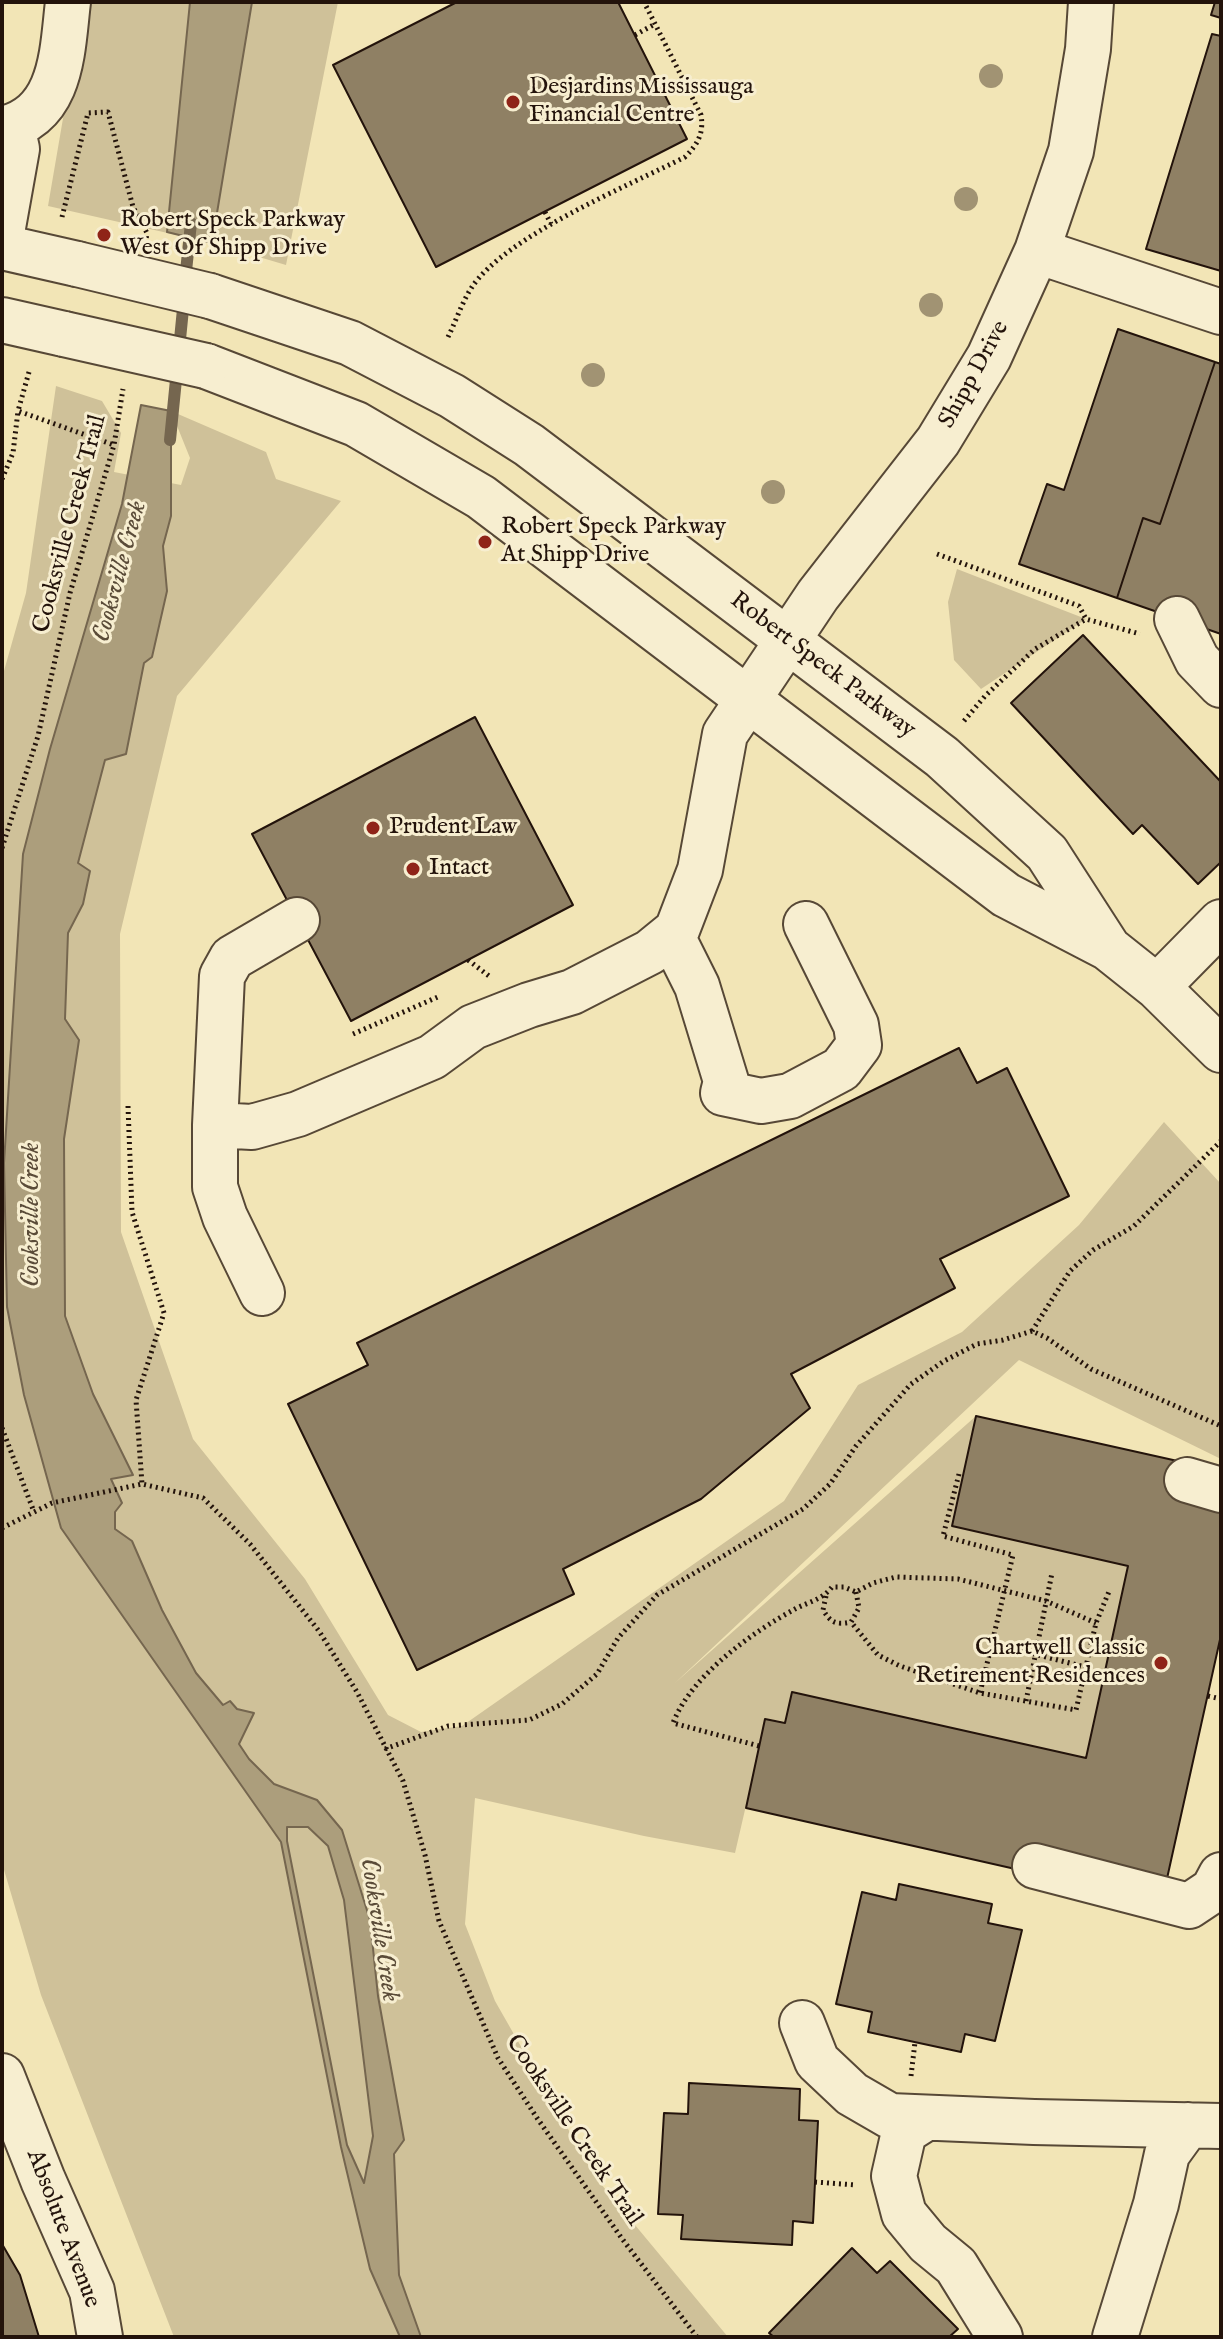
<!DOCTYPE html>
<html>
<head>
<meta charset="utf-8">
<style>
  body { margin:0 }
  #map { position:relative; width:1223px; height:2339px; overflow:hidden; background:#f2e5b6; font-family:"IM FELL English",serif }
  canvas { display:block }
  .frame { position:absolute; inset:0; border:4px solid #23130b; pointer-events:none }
</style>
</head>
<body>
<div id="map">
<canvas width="1223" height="2339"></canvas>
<div class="frame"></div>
</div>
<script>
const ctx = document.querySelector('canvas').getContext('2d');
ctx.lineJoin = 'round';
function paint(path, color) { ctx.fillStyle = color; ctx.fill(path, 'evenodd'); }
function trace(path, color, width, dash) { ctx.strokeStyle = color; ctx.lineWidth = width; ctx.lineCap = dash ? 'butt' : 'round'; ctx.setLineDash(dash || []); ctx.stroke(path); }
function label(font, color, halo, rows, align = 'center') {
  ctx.font = font + ' "IM FELL English",serif'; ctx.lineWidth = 6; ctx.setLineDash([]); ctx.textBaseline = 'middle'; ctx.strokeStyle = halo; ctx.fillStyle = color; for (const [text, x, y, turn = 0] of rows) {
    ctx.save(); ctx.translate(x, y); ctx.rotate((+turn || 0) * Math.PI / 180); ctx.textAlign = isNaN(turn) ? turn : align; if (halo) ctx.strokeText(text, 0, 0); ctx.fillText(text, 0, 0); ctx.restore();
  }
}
paint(new Path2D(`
  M76,2H338L286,265L212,243L48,206L66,101Z
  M56,386L102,401L121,433L114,472L181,485L190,458L171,411L266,452L276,479L341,501L177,696L120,934L121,1232L193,1439L305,1579L388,1715L421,1732L462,1726L784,1501L858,1385L962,1332L1079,1225L1164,1122L1221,1184V1459L1019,1360L675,1683L976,1416L952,1526L1128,1566L1086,1758L766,1719L735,1853L644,1836L475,1798L465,1924L495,2001L596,2178L728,2337H174L41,1995L2,1863V678L26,593Z
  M957,569L1086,619L981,689L954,660L948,602Z`), '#cfc199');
const water = new Path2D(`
  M190,2H252L212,243L167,232Z
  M141,405L171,411V516L163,546L167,591L152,657L144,663L126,754L105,760L78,863L90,871L83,904L68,933L65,1019L79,1040L64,1139L65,1316L93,1394L133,1475L111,1479L122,1503L115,1512V1529L132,1541L162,1610L196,1673L223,1705L230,1701L237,1709L254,1713L239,1744L249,1759L274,1784L317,1800L342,1830L370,1920L378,1996L404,2140L394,2154L399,2275L421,2337H400L370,2269L341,2147L281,1842L61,1528L24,1395L7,1307L4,1163L23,854L50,749L122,504ZM308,1827L328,1846L344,1900L373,2136L364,2183L347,2145L287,1841V1827Z`);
paint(water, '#ac9e7c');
trace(water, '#75664f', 2);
trace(new Path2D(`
  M185,281L191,223
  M170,440L184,299`), '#75664f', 12);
const building = new Path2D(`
  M457,2H618L687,139L436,267L333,65Z
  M1215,2H1221V18L1211,15Z
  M1212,34L1221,36V271L1146,249Z
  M1118,329L1215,362L1160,524L1143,518L1117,598L1019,564L1047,484L1064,490Z
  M1215,362L1221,364V634L1117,598L1143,518L1160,524Z
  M1083,635L1221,782V862L1198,884L1142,825L1133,834L1011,703Z
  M475,717L573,905L351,1021L252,834Z
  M959,1048L977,1083L1007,1068L1069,1196L940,1259L955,1288L791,1374L810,1408L701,1499L563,1569L574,1594L417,1670L288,1404L368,1365L357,1343Z
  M976,1416L1191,1464L1221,1502V1635L1166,1883L1033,1873L746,1808L765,1719L785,1723L792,1692L1086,1758L1128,1566L952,1526Z
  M899,1884L992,1904L988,1923L1022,1930L995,2041L965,2034L961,2052L868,2032L872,2012L836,2004L862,1892L896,1900Z
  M689,2083L800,2089L799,2120L818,2121L813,2223L793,2221L792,2245L681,2239L683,2215L658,2214L664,2113L688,2114Z
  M2,2244L20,2275L39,2337H2Z
  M852,2248L877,2273L890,2261L958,2329L949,2337H774L769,2333Z`);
paint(building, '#8f8064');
trace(building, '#23130b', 2);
const minor = new Path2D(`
  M2,129C63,115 62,52 68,2
  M2,233L17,149L12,127
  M2,247L77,264
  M1037,251L1221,312
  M210,296L350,343L452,396L529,445L942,757L1047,853L1107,946
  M2,320L64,334
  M206,366L356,424L481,497L1006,895L1108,948L1157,987L1221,1050
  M1177,619L1197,660L1221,685
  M665,941L677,946L697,986L726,1081L723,1093L761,1101L790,1096L841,1069L859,1045L856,1025L806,924
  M1157,987L1221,922
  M215,1125L252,1127L298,1114L432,1057L473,1027L529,1005L572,992L650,952L677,930L700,870L725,734L818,595L938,441L989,357L1037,251L1071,151L1088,49L1091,2
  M262,1293L225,1217L215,1187V1125L222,976L232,958L297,920
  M1187,1480L1221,1490
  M1035,1866L1189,1906L1213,1890L1221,1875
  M802,2023L817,2061L852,2094L890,2116L1034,2122L1221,2126
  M2,2076L43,2180L92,2291L100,2337
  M926,2118L904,2132L894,2176L904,2214L928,2243L956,2266L1000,2337
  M1115,2337L1156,2204L1167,2154L1188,2125`);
trace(minor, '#574836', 48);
trace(new Path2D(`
  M635,35L655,24
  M545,212L551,224
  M62,217L88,113L108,112L133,207L147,233L146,240
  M448,337C456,321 462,302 472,287C506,236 628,186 685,157C698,144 704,133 701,115L644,2
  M29,372L18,411L114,445
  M2,479L13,453L18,411
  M937,554L1079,606L1086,619L1140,634
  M964,721L985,696L1035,649L1086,619
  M2,848L38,736L70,593L114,445L123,389
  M468,960L489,976
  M353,1034L440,996
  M128,1106L132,1212L164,1313L136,1400L142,1484
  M1032,1331L1070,1271L1093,1250L1134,1226L1221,1141
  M2,1428L34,1512
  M959,1474L943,1536L1013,1555L980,1693
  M2,1528L52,1503L142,1484L203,1498L250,1544L319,1631L357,1692L403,1781L425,1855L439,1921L498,2058L537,2118L623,2240L697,2337
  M856,1592L859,1608L851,1622L878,1655L900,1666L980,1693L1076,1710L1096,1623L1110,1589
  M826,1596L823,1610C831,1623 836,1625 851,1622
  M992,1643L1085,1667
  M1208,1696L1221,1699
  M1026,1701L1052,1573
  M759,1746L673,1723C691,1676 751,1633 795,1609C808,1602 822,1600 832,1587H844L856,1592L873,1583L896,1577L958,1579L1046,1601L1096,1623
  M385,1749L448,1726L529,1720L562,1704L597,1674L618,1638L657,1595L803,1509L830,1484L856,1446L911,1384L944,1361L977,1344L1003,1340L1032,1331L1047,1338L1091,1369L1221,1426
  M911,2076L915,2042
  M815,2182L856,2185`), '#23130b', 5, [2, 4]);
trace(minor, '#f7eed0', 44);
const minorBridge = new Path2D(`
  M77,264L210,296
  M64,334L206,366`);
trace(minorBridge, '#574836', 48, []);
trace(minorBridge, '#f7eed0', 44);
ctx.fillStyle = '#a19373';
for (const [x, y] of [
  [991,76],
  [966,199],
  [931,305],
  [593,375],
  [773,492]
]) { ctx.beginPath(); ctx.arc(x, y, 12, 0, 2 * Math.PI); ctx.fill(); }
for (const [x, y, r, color] of [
  [513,102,8,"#8f2418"],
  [104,235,8,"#8f2418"],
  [485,542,8,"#8f2418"],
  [373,828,8,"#8f2418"],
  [413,869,8,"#8f2418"],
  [1161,1663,8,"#8f2418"]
]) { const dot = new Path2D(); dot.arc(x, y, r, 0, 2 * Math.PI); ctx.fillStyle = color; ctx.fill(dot); trace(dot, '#f7eed0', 3); }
label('24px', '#23130b', '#f7eed0', [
  ["Desjardins Mississauga",529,88],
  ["Financial Centre",529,116],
  ["Robert Speck Parkway",120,221],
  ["West Of Shipp Drive",120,249],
  ["Robert Speck Parkway",501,528],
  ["At Shipp Drive",501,556],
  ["Prudent Law",389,828],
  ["Intact",429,869],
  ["Chartwell Classic",1145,1649,"right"],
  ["Retirement Residences",1145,1677,"right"]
], 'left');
label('24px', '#23130b', '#f7eed0', [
  ["Shipp Drive",975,375,-61],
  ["Cooksville Creek Trail",71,524,-75],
  ["Robert Speck Parkway",822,666,37],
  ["Cooksville Creek Trail",573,2131,56],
  ["Absolute Avenue",62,2229,69]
]);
label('italic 26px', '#5a4b38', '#f7eed0', [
  ["Cooksville Creek",121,572,-75],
  ["Cooksville Creek",33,1215,-90],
  ["Cooksville Creek",378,1930,81]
]);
</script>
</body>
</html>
